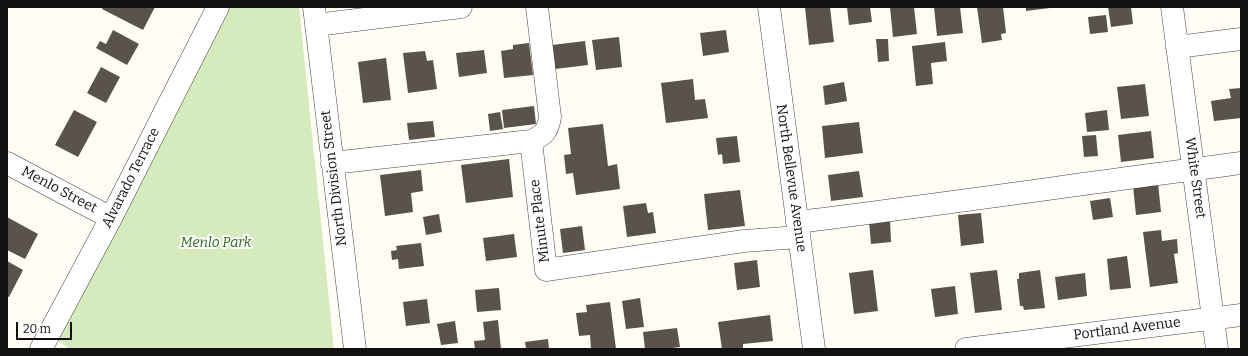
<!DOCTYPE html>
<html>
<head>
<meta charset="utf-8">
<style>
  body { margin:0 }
  #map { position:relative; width:1248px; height:356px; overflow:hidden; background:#fffdf5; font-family:Bitter,serif }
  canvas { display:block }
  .frame { position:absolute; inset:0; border:8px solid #111; pointer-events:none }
  .scale { position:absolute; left:16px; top:322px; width:56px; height:18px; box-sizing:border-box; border:2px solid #111; border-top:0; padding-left:5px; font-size:12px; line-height:14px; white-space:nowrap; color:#111; -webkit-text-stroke:3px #fff; paint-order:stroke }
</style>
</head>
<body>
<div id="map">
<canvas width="1248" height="356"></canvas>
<div class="frame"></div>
<div class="scale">20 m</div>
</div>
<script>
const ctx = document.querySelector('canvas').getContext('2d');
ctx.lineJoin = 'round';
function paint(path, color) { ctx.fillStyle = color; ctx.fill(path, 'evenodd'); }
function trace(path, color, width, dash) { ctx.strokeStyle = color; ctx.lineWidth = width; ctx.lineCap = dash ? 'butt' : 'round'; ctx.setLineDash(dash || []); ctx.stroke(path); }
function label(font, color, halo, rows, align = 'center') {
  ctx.font = font + ' Bitter,serif'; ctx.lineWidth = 4; ctx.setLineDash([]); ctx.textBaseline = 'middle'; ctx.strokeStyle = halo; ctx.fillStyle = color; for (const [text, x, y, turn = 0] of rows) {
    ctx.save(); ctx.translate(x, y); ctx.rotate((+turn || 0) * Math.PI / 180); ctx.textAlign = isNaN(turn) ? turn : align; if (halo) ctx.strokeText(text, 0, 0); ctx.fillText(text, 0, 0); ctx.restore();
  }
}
paint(new Path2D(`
  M218,7H299L334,349H69L49,334Z`), '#d5ebbd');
paint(new Path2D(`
  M103,7H155L143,30L102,9Z
  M805,7H830L834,42L809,45Z
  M847,7H870L872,22L849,25Z
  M890,7H914L917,34L893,37Z
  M934,7H960L963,33L937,36Z
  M977,7H1003L1006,33L1001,34L1002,40L982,43Z
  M1026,7H1050V8L1026,11Z
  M1108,7H1131L1133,24L1111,27Z
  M1106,15L1108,32L1090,34L1088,17Z
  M113,30L139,44L127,65L96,48L100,41L106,44Z
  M726,30L729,52L703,56L700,33Z
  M619,37L622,67L596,70L592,40Z
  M876,39H888L889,61L878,62Z
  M585,41L588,65L555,69L552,45Z
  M945,42L947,61L931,63L933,84L916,86L912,46Z
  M529,43L533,75L504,78L501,51L513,49V45Z
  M484,50L487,73L459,77L456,53Z
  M425,51L427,61L433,60L437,89L408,93L403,53Z
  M386,58L391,100L363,103L358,62Z
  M101,67L120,77L106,103L87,93Z
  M693,79L695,100L705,99L708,118L666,123L661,83Z
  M844,82L847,101L825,105L823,86Z
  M1145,84L1149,116L1121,119L1117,87Z
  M1241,88V118L1214,121L1211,101L1231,98L1229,89Z
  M534,106L536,124L504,128L502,110Z
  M74,110L97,122L78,157L55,145Z
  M1107,110L1109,130L1087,132L1085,113Z
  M500,112L503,129L490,131L488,114Z
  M433,121L435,137L409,140L407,123Z
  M859,122L863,153L825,158L822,126Z
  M603,124L608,166L617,164L620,189L576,195L573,173L566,174L564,155L571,154L568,128Z
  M1151,131L1154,158L1121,162L1118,135Z
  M1096,135L1098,156L1084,157L1082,136Z
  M737,136L740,162L723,164L722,154L718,155L716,138Z
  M509,159L513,197L466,203L461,165Z
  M421,170L423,191L411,193L413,212L385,216L380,175Z
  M859,171L863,197L831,201L828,175Z
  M1158,183L1161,212L1136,215L1133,186Z
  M740,190L745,226L708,230L704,194Z
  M1110,198L1113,217L1093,220L1090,201Z
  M646,203L648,213L653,212L656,233L627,237L623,206Z
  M981,213L984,243L961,246L958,215Z
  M439,214L442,232L426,235L423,217Z
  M7,217L38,234L25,259L7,250Z
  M890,219L891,242L871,244L869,221Z
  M582,226L585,250L563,253L560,229Z
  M1161,230L1162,241L1177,239L1178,253L1174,254L1178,283L1150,287L1143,232Z
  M514,234L517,257L486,261L483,238Z
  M421,243L424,266L399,269L398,259L392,260L391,251L397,250L396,246Z
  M1127,256L1131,288L1110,290L1107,259Z
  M757,260L760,287L737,290L734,263Z
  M7,261L23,270L9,297L7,296Z
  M873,270L878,311L854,314L849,273Z
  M997,270L1002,310L975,313L970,273Z
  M1040,270L1045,308L1024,310L1023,306H1020L1017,279H1019V273Z
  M1085,273L1087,296L1058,300L1055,277Z
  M955,286L958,314L935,317L931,289Z
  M499,288L501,310L477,312L475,290Z
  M640,298L644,327L626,329L622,301Z
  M427,299L430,323L406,326L403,302Z
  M610,302L616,349H591L590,335L579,336L576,313L587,312L586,305Z
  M770,315L773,341L743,344V349H722L718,322Z
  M498,320L501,349H475L474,341L485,340L483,322Z
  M455,321L458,343L441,345L437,324Z
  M677,328L680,347L664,349H645L643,332Z
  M548,339L549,349H526L525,342Z`), '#5a524d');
const minor = new Path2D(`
  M314,7L355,349
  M769,7L814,349
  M1172,7L1217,349
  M316,25L461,7
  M1177,47L1241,39
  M531,141C544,135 548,131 550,117L537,7
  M7,163L111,218
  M332,163L531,141L546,270L744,241L799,237
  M797,222C945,204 1093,182 1241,163
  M41,349L111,218L218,7
  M966,349L1241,315`);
trace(minor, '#444', 23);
trace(minor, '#fff', 22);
label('14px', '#111', '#fff', [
  ["Alvarado Terrace",131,178,-63],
  ["North Division Street",334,178,-97],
  ["North Bellevue Avenue",791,178,82],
  ["White Street",1195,178,82],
  ["Menlo Street",59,190,28],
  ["Minute Place",540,221,-97],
  ["Portland Avenue",1127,329,-7]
]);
label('italic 14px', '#2f6b1f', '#fff', [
  ["Menlo Park",216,243]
]);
</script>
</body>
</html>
